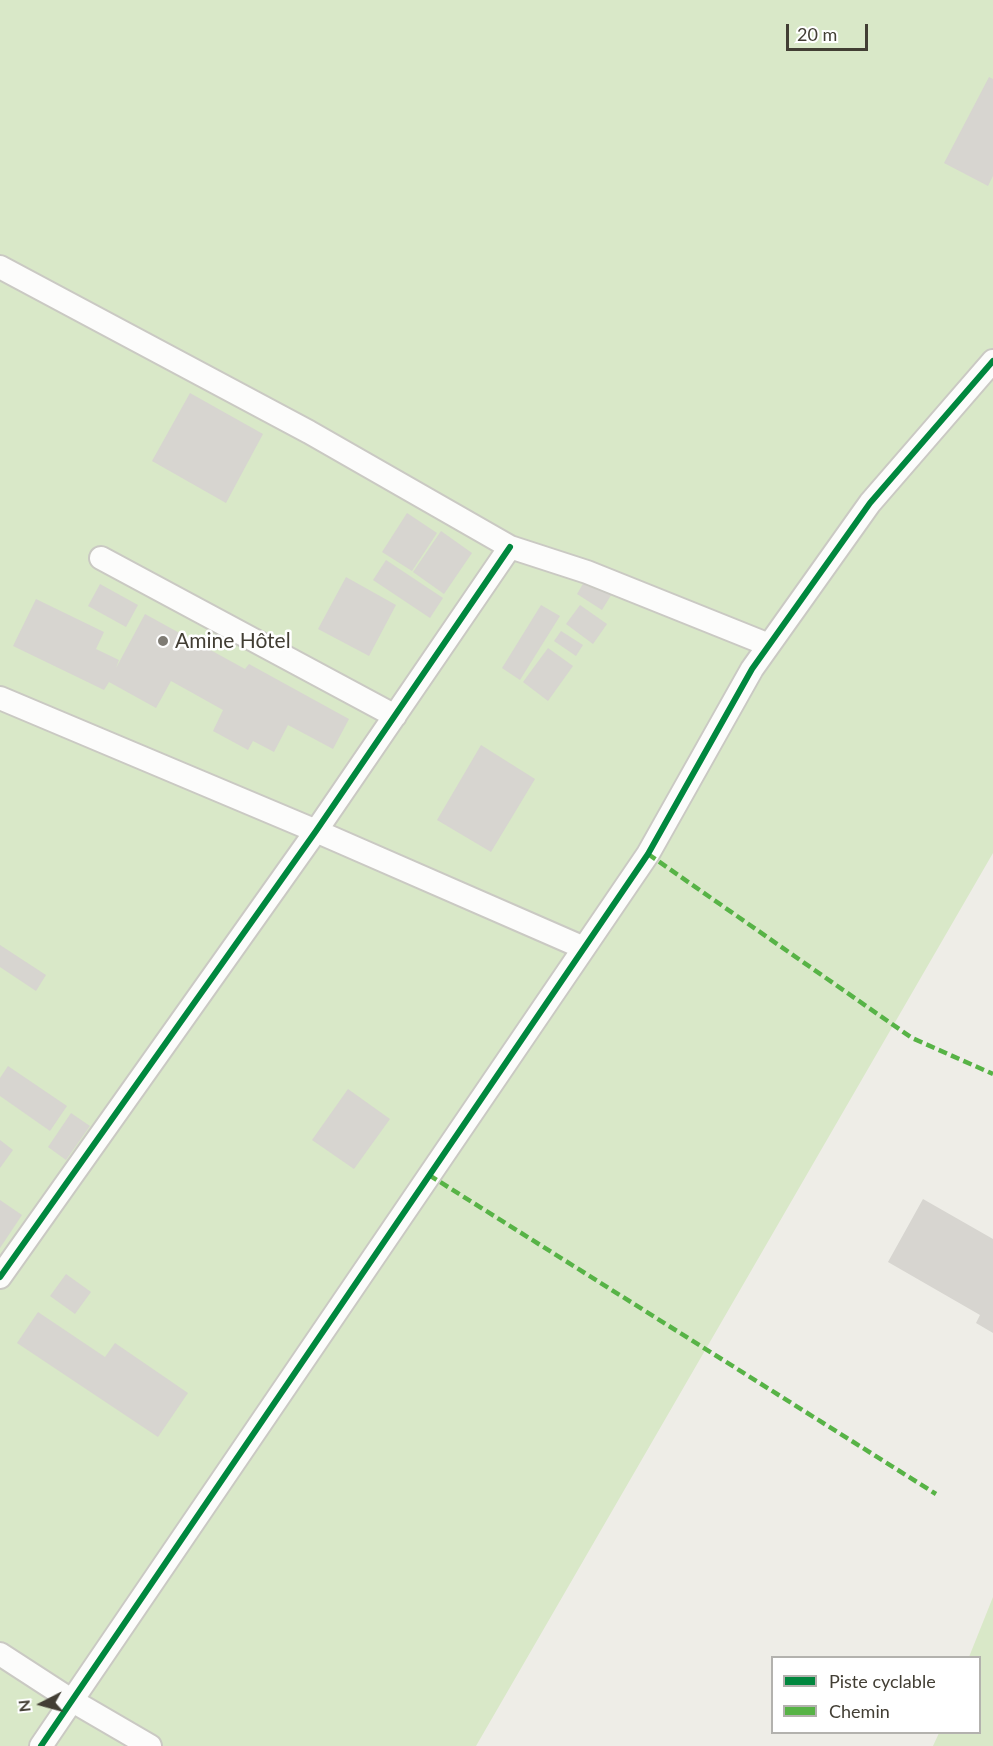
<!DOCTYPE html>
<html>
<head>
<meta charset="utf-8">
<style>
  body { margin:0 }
  #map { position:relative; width:993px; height:1746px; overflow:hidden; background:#eeede7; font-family:Lato,sans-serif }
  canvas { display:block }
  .legend { position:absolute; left:771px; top:1656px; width:210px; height:78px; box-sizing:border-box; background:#fff; border:2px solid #b3b2ae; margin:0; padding:8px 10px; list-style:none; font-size:18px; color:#423e34 }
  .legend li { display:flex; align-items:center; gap:12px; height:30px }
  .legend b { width:30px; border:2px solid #b3b2ae }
  .north { position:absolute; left:12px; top:1674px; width:60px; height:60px; -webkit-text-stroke:4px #fff; paint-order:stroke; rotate:264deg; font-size:16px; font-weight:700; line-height:24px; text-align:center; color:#423e34 }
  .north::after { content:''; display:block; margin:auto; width:21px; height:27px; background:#423e34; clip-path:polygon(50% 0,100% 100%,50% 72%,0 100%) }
  .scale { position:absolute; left:786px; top:24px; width:82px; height:27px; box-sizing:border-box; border:3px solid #423e34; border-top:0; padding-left:8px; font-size:18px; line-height:21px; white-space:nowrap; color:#423e34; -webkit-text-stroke:4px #fff; paint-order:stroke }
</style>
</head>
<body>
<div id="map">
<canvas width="993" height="1746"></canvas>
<ul class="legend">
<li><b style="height:8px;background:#00873e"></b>Piste cyclable</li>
<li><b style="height:8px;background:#57b346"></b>Chemin</li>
</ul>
<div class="north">N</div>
<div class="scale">20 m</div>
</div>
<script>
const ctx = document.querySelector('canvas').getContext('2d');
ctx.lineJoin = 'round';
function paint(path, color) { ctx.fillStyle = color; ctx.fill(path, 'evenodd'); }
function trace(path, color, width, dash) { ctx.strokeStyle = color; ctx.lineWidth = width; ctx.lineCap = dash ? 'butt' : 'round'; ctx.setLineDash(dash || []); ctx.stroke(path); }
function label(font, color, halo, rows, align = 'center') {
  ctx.font = font + ' Lato,sans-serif'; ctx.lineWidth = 5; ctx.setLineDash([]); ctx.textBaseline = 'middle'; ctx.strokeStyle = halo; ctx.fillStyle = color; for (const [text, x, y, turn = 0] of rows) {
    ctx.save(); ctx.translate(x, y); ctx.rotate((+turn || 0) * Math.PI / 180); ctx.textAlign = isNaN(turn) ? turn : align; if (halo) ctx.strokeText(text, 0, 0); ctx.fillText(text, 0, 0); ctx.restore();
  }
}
paint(new Path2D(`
  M0,0H993V853L476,1746H0Z
  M993,1597V1746H933L939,1733L980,1732V1658L969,1657Z`), '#d9e8c8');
paint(new Path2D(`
  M989,77L993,79V176L988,186L944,163Z
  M190,393L263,434L226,503L152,461Z
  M407,513L437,533L412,571L382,552Z
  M441,531L472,553L444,594L413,572Z
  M386,560L443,598L430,618L373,580Z
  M346,577L396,605L369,656L318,629Z
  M587,577L613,592L602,610L577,594Z
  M100,584L138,605L126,627L88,606Z
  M36,599L104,632L96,649L119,660L116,668L145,614L245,669L249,664L349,719L333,749L288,725L274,752L253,741L248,750L213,731L223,710L171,681L156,708L109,682L104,690L13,646Z
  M541,605L560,616L520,680L502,668Z
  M580,605L607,624L593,644L566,624Z
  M561,631L583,645L576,656L554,641Z
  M548,648L573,666L548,701L523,682Z
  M481,745L535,779L491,852L437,820Z
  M0,945L46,975L36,991L0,967Z
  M8,1066L67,1106L50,1131L0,1096V1078Z
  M348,1089L390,1119L354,1169L312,1140Z
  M71,1113L90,1126L66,1160L48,1147Z
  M0,1140L13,1150L0,1168Z
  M923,1199L993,1239V1333L976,1323L980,1315L888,1262Z
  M0,1200L22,1215L0,1248Z
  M66,1274L91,1292L75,1314L50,1296Z
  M38,1312L105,1357L115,1343L188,1393L158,1437L17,1343Z`), '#d7d5d0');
const street = new Path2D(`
  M0,267L309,432L510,547L587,572L769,645
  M101,558L395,716
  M0,698L316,831L584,948
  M0,1277L316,831L510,547
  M0,1654L71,1700L150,1746
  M41,1746L648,854L752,669L870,503L993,361`);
trace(street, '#cac9c3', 26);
trace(street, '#fcfcfb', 22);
trace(new Path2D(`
  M648,854L912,1038L993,1074
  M429,1175L936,1494`), '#57b346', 4.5, [9, 4.5]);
trace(new Path2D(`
  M0,1277L316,831L510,547
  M41,1746L648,854L752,669L870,503L993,361`), '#00873e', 6);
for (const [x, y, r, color] of [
  [163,641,6,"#7e7b73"]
]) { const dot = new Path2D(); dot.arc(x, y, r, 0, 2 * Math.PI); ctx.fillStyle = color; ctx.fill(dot); trace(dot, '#fff', 2); }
label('21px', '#423e34', '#fff', [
  ["Amine Hôtel",175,641]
], 'left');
</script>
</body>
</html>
